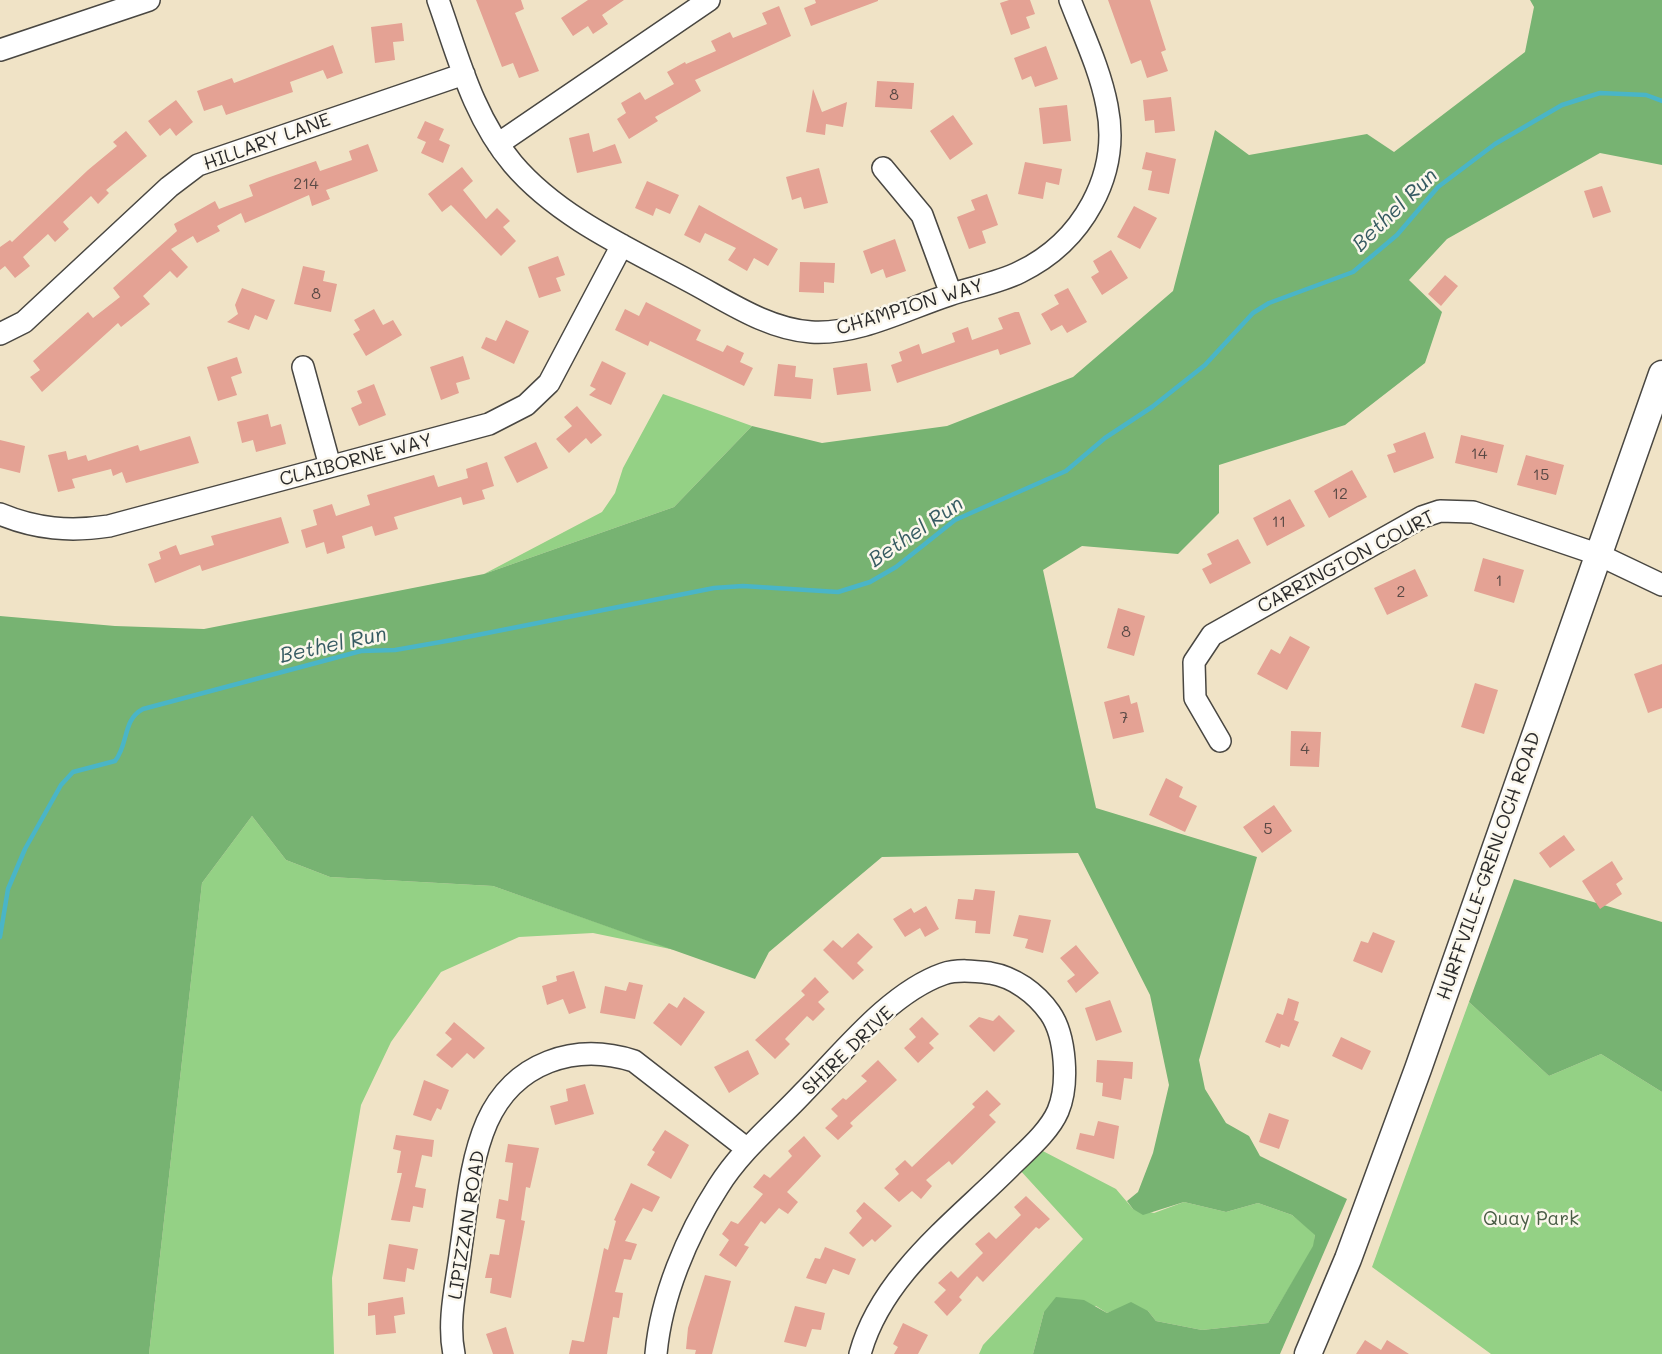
<!DOCTYPE html>
<html>
<head>
<meta charset="utf-8">
<style>
  body { margin:0 }
  canvas { display:block; background:#f0e3c6 }
</style>
</head>
<body>
<canvas width="1662" height="1354"></canvas>
<script>
const ctx = document.querySelector('canvas').getContext('2d');
ctx.lineJoin = 'round';
function paint(path, color) { ctx.fillStyle = color; ctx.fill(path, 'evenodd'); }
function trace(path, color, width, dash) { ctx.strokeStyle = color; ctx.lineWidth = width; ctx.lineCap = dash ? 'butt' : 'round'; ctx.setLineDash(dash || []); ctx.stroke(path); }
function label(font, color, halo, rows, align = 'center') {
  ctx.font = font + ' Mali,sans-serif'; ctx.lineWidth = 5; ctx.setLineDash([]); ctx.textBaseline = 'middle'; ctx.strokeStyle = halo; ctx.fillStyle = color; for (const [text, x, y, turn = 0] of rows) {
    ctx.save(); ctx.translate(x, y); ctx.rotate((+turn || 0) * Math.PI / 180); ctx.textAlign = isNaN(turn) ? turn : align; if (halo) ctx.strokeText(text, 0, 0); ctx.fillText(text, 0, 0); ctx.restore();
  }
}
paint(new Path2D(`
  M663,394L752,426L674,507L484,574L602,512L615,493L623,468Z
  M252,816L286,860L330,877L493,886L675,950L593,933L519,937L441,972L391,1042L361,1105L332,1278L334,1354H149L202,883Z
  M1469,1002L1549,1076L1601,1054L1662,1092V1354H1491L1372,1267Z
  M1039,1149L1116,1189L1133,1209L1154,1213L1184,1202L1226,1212L1258,1203L1292,1215L1315,1234L1314,1246L1268,1323L1202,1330L1156,1321L1148,1311L1118,1309L1107,1313L1096,1306L1044,1312L1033,1354H979L983,1345L1083,1239L1019,1169Z`), '#94d185');
paint(new Path2D(`
  M1530,0H1662V165L1600,153L1447,239L1409,280L1442,312L1425,363L1345,425L1219,465V513L1178,554L1082,546L1043,570L1096,808L1257,857L1199,1060L1205,1089L1226,1123L1249,1136L1260,1156L1347,1199L1280,1354H1033L1044,1312L1056,1297L1084,1300L1107,1313L1131,1302L1148,1311L1156,1321L1202,1330L1268,1323L1313,1246L1315,1235L1292,1215L1258,1203L1226,1212L1184,1202L1143,1215L1133,1209L1127,1201L1138,1192L1153,1153L1169,1085L1150,995L1078,853L882,857L769,952L755,979L493,886L330,877L286,860L252,816L202,883L149,1354H0V616L115,626L204,629L484,574L674,507L752,426L822,443L947,426L1073,377L1173,291L1215,130L1249,155L1367,134L1394,152L1525,52L1534,7Z
  M1514,879L1662,922V1092L1601,1054L1549,1076L1469,1002Z`), '#77b372');
trace(new Path2D(`
  M0,937L8,889L25,849L61,785L73,772L115,761C129,744 122,720 143,709L361,651L395,650L452,640L714,588L743,586L838,592L870,582L896,567L955,520L1066,471L1105,438L1152,407L1205,365L1253,313L1269,303L1353,272L1397,235L1438,187L1495,144L1562,105L1600,93L1646,95L1662,101`), '#4ab5c7', 4.5);
paint(new Path2D(`
  M476,0H521L524,9L515,13L539,71L519,78L513,63L502,67Z
  M588,0H624L602,15L608,24L593,34L588,26L573,36L561,18Z
  M815,0H878V1L811,26L804,8L816,3Z
  M1009,0H1030L1035,14L1026,17L1030,28L1011,35L1000,3Z
  M1108,0H1150L1166,50L1161,52L1168,71L1147,78L1141,60L1131,64Z
  M779,6L791,36L695,80L701,91L655,117L658,121L629,139L617,119L626,113L621,103L640,92L645,100L674,84L667,72L685,62L686,64L716,51L711,41L730,32L733,38L767,24L762,13Z
  M402,23L404,41L393,42L395,60L375,63L371,27Z
  M333,45L343,73L327,79L323,70L290,82L293,92L226,115L222,105L204,111L197,91L232,78L234,83Z
  M1046,46L1058,79L1035,87L1031,76L1022,80L1014,58Z
  M877,81L914,83L912,109L875,107Z
  M813,89L822,112L847,102L843,127L826,124L825,135L806,132Z
  M1171,97L1175,131L1155,133L1154,120L1145,121L1143,100Z
  M176,100L193,122L176,136L170,128L160,136L148,121Z
  M1067,105L1071,141L1043,144L1039,108Z
  M953,115L973,144L950,160L930,131Z
  M425,121L444,129L439,140L450,145L443,163L421,153L426,142L417,138Z
  M126,131L147,156L106,190L109,193L98,204L91,196L63,222L69,229L55,242L48,234L23,257L30,266L15,278L5,266L0,270V247L10,240L12,242L88,170L117,146L113,142Z
  M589,133L593,152L615,144L622,163L577,173L569,138Z
  M368,144L378,171L326,190L330,199L312,206L309,195L245,223L241,213L217,226L220,231L197,243L193,236L171,249L188,267L177,278L170,271L143,296L150,304L121,327L118,323L42,392L30,377L40,370L33,361L88,312L93,318L120,297L113,288L177,231L174,224L215,201L219,209L253,196L249,185L267,178L316,161L320,171L352,160L349,151Z
  M1146,152L1176,159L1169,194L1148,190L1152,171L1142,169Z
  M1025,162L1062,169L1059,185L1046,182L1043,199L1018,194Z
  M462,167L473,181L463,190L486,219L497,208L510,221L503,227L516,241L501,256L451,205L442,212L428,194Z
  M819,168L828,203L804,209L801,197L792,200L786,177Z
  M647,181L679,195L670,214L656,208L653,216L635,208Z
  M1602,186L1611,212L1593,218L1584,191Z
  M987,194L998,225L982,231L986,243L969,249L957,217L975,210L971,200Z
  M699,205L778,249L768,266L754,258L747,271L728,260L736,248L705,233L700,243L684,235Z
  M1134,206L1157,218L1140,249L1117,237Z
  M895,239L906,271L886,278L883,269L871,274L863,251Z
  M1111,250L1128,278L1102,295L1091,277L1099,272L1093,261Z
  M558,256L565,275L556,278L561,291L539,298L528,267Z
  M800,262L835,263L834,283L824,282V293L799,292Z
  M303,266L325,271L323,281L337,284L331,312L294,304Z
  M1445,275L1458,286L1441,306L1428,294Z
  M242,288L275,300L267,320L255,315L249,330L227,322L238,314L235,305Z
  M1068,288L1087,322L1067,333L1062,325L1051,331L1041,314L1059,304L1054,295Z
  M646,302L701,330L696,340L723,352L727,345L744,353L740,362L753,368L744,386L650,341L648,346L615,330L625,309L639,316Z
  M374,309L383,325L393,320L402,335L366,356L353,334L360,330L354,320Z
  M1015,312H1019L1031,344L1000,355L998,349L897,383L891,365L902,361L899,352L919,344L922,354L955,342L952,333L968,327L972,340L1003,329L998,318Z
  M506,320L529,331L514,364L481,348L486,337L496,341Z
  M463,356L470,379L456,383L459,393L441,400L430,367Z
  M237,357L242,373L231,377L237,395L218,401L207,367Z
  M602,361L626,373L611,405L589,395L596,389L590,386Z
  M867,363L871,391L837,395L833,368Z
  M778,364L796,366L795,377L813,379L811,399L774,396Z
  M374,384L386,415L359,426L351,408L362,403L357,391Z
  M577,406L602,435L591,444L586,438L569,453L556,439L572,426L564,417Z
  M268,414L271,427L281,424L286,444L256,452L253,440L242,443L237,422Z
  M1425,432L1434,458L1394,473L1387,455L1396,452L1393,444Z
  M1461,435L1504,445L1497,473L1455,463Z
  M190,436L199,463L126,483L122,472L113,476L111,469L72,479L75,488L58,492L48,455L66,451L68,460L86,455L88,461L138,445L140,451Z
  M0,440L25,446L20,473L0,468Z
  M536,442L548,468L517,483L504,457Z
  M1526,455L1564,465L1556,495L1517,485Z
  M487,462L494,486L482,490L485,499L463,505L461,497L394,517L398,529L375,536L372,526L342,536L345,548L327,554L324,542L306,548L301,530L317,525L313,510L332,504L336,516L370,505L367,495L434,475L438,487L468,478L466,469Z
  M1352,470L1367,497L1329,518L1314,491Z
  M1290,499L1305,526L1267,546L1253,518Z
  M281,517L289,543L202,571L200,565L155,583L148,564L161,559L159,552L176,545L180,555L214,545L211,536Z
  M1238,539L1251,563L1210,584L1202,569L1212,564L1207,554Z
  M1483,558L1524,570L1514,603L1474,591Z
  M1415,569L1428,596L1387,615L1374,588Z
  M1118,608L1145,616L1134,656L1107,648Z
  M1290,636L1310,647L1287,690L1257,674L1271,649L1280,654Z
  M1662,664V708L1648,713L1634,674Z
  M1475,683L1498,690L1484,734L1461,727Z
  M1129,695L1131,704L1137,702L1144,732L1113,739L1104,702Z
  M1291,731L1321,732L1319,767L1290,766Z
  M1166,778L1183,787L1179,797L1197,806L1185,832L1149,815Z
  M1274,805L1292,831L1262,853L1243,827Z
  M1564,835L1575,850L1550,868L1539,853Z
  M1612,861L1623,879L1616,884L1622,894L1600,909L1582,881Z
  M975,889L995,891L990,934L975,933L976,921L955,919L958,899L973,900Z
  M926,906L939,929L925,937L920,928L905,937L893,919L911,908L914,913Z
  M1019,915L1051,920L1043,953L1025,948L1028,939L1013,936Z
  M1373,932L1395,941L1382,973L1353,961L1361,941L1368,943Z
  M858,933L873,947L857,963L864,970L853,980L823,950L833,940L842,948Z
  M1076,945L1099,973L1076,993L1067,981L1075,975L1060,958Z
  M574,971L586,1008L569,1014L563,999L547,1005L542,986L557,981L556,976Z
  M815,977L829,992L818,1002L825,1009L813,1021L807,1016L785,1039L790,1044L775,1059L755,1040L805,995L801,991Z
  M629,982L643,985L635,1019L600,1013L605,986L626,991Z
  M684,997L705,1012L681,1046L653,1023L669,1003L677,1008Z
  M1288,998L1299,1002L1294,1020L1299,1022L1289,1047L1281,1044L1280,1048L1265,1042L1277,1013L1283,1015Z
  M1110,1000L1122,1032L1096,1041L1085,1008Z
  M999,1015L1015,1031L994,1052L969,1026L979,1017L993,1021Z
  M922,1017L939,1034L929,1043L934,1048L918,1063L904,1048L916,1037L909,1029Z
  M454,1022L485,1048L474,1059L467,1053L452,1068L436,1055L452,1039L445,1033Z
  M1341,1037L1371,1051L1362,1070L1332,1056Z
  M748,1050L759,1074L729,1093L714,1067Z
  M878,1060L897,1080L850,1123L853,1126L838,1140L825,1128L838,1116L831,1109L843,1098L846,1100L867,1081L861,1076Z
  M1097,1060L1133,1062L1132,1079L1124,1078L1121,1100L1102,1096L1103,1083L1096,1082Z
  M424,1080L449,1090L441,1110L437,1108L431,1121L413,1115Z
  M585,1084L594,1114L555,1125L550,1106L568,1101L566,1089Z
  M987,1090L1001,1104L989,1115L996,1122L952,1165L949,1161L926,1180L932,1186L921,1199L912,1191L899,1202L884,1188L899,1174L895,1169L905,1160L912,1167L975,1107L972,1104Z
  M1269,1113L1289,1120L1279,1149L1259,1142Z
  M1098,1121L1119,1126L1114,1159L1076,1149L1080,1133L1094,1136Z
  M665,1130L689,1145L671,1179L647,1165L655,1152L652,1150Z
  M396,1135L434,1140L432,1157L422,1155L415,1187L426,1189L423,1208L413,1206L410,1222L391,1220L402,1173H397L401,1151L393,1149Z
  M804,1136L821,1156L787,1192L798,1202L788,1214L779,1208L765,1224L761,1221L744,1245L749,1247L736,1267L719,1255L729,1240L722,1234L731,1221L738,1224L763,1194L753,1187L764,1174L770,1178L792,1156L788,1151Z
  M508,1144L539,1148L530,1188L526,1187L521,1220L525,1221L511,1298L490,1293L492,1278H485L490,1254L499,1255L505,1220L496,1218L499,1199L508,1201L513,1163L505,1162Z
  M631,1183L660,1197L652,1212L643,1208L625,1241L637,1244L631,1260L624,1259L615,1292L623,1293L619,1318L613,1317L607,1354H569L572,1340L584,1342L604,1248L608,1250L616,1221L614,1220Z
  M1026,1196L1050,1219L1039,1229L1036,1227L983,1282L977,1276L959,1297L962,1300L947,1316L934,1302L946,1290L938,1283L951,1271L958,1278L983,1253L975,1244L989,1232L996,1239L1021,1215L1014,1207Z
  M864,1202L892,1226L875,1242L872,1239L863,1247L849,1233L862,1218L856,1211Z
  M389,1244L418,1249L414,1270L407,1268L405,1282L383,1279Z
  M825,1247L856,1259L849,1275L833,1269L826,1284L806,1278L815,1258L820,1259Z
  M705,1275L731,1281L712,1354H695L696,1350L686,1349L688,1328Z
  M403,1297L405,1314L394,1316L396,1333L376,1335L375,1315L368,1316V1303Z
  M795,1306L825,1313L821,1330L812,1329L806,1347L784,1342Z
  M903,1323L928,1335L918,1354H894L898,1347L893,1344Z
  M506,1327L514,1354H493L486,1334Z
  M1365,1340L1381,1350L1387,1340L1409,1354H1356Z`), '#e4a294');
const minor = new Path2D(`
  M438,0C458,56 473,117 513,164C558,217 628,248 689,281C727,301 767,329 811,332C858,335 906,309 949,295C973,287 998,283 1020,272C1082,242 1121,175 1107,106C1100,69 1083,34 1070,0
  M0,50L149,0
  M498,144L709,0
  M883,168L922,215L951,294
  M0,334L24,322L169,187L198,165L464,74
  M303,367L330,466
  M0,514C36,529 70,532 109,526L489,424L526,405L549,383L622,245
  M1220,741L1195,698L1194,662L1212,635L1422,517L1440,511L1473,512L1597,554L1662,585
  M454,1354C447,1320 457,1282 461,1248C467,1207 470,1161 487,1122C514,1062 575,1042 634,1061L746,1148
  M656,1354C661,1297 687,1235 718,1187C741,1150 774,1124 803,1093C842,1054 889,993 943,974C957,969 975,971 990,973C1014,977 1036,993 1050,1013C1066,1036 1069,1085 1058,1111C1049,1132 1026,1151 1010,1167C955,1222 881,1276 860,1354`);
const major = new Path2D(`
  M1308,1354L1348,1259L1418,1069L1662,374`);
trace(minor, '#494742', 24);
trace(major, '#494742', 29);
trace(minor, '#fff', 21);
trace(major, '#fff', 26);
label('16px', '#594945', null, [
  ["8",894,95],
  ["214",306,184],
  ["8",316,294],
  ["14",1479,454],
  ["15",1541,475],
  ["12",1340,494],
  ["11",1279,522],
  ["1",1499,581],
  ["2",1401,592],
  ["8",1126,632],
  ["7",1124,718],
  ["4",1305,749],
  ["5",1268,829]
]);
label('19px', '#2b2b2b', '#fbf7ec', [
  ["HILLARY LANE",267,142,-20],
  ["CHAMPION WAY",910,307,-17],
  ["CLAIBORNE WAY",356,460,-15],
  ["CARRINGTON COURT",1346,562,-28],
  ["HURFFVILLE-GRENLOCH ROAD",1489,866,-71],
  ["SHIRE DRIVE",848,1051,-44],
  ["LIPIZZAN ROAD",467,1225,-81]
]);
label('19px', '#4a5d46', '#fbf7ec', [
  ["Quay Park",1531,1219]
]);
label('italic 21px', '#365b62', '#fbf7ec', [
  ["Bethel Run",1395,210,-44],
  ["Bethel Run",916,532,-34],
  ["Bethel Run",333,645,-12]
]);
</script>
</body>
</html>
